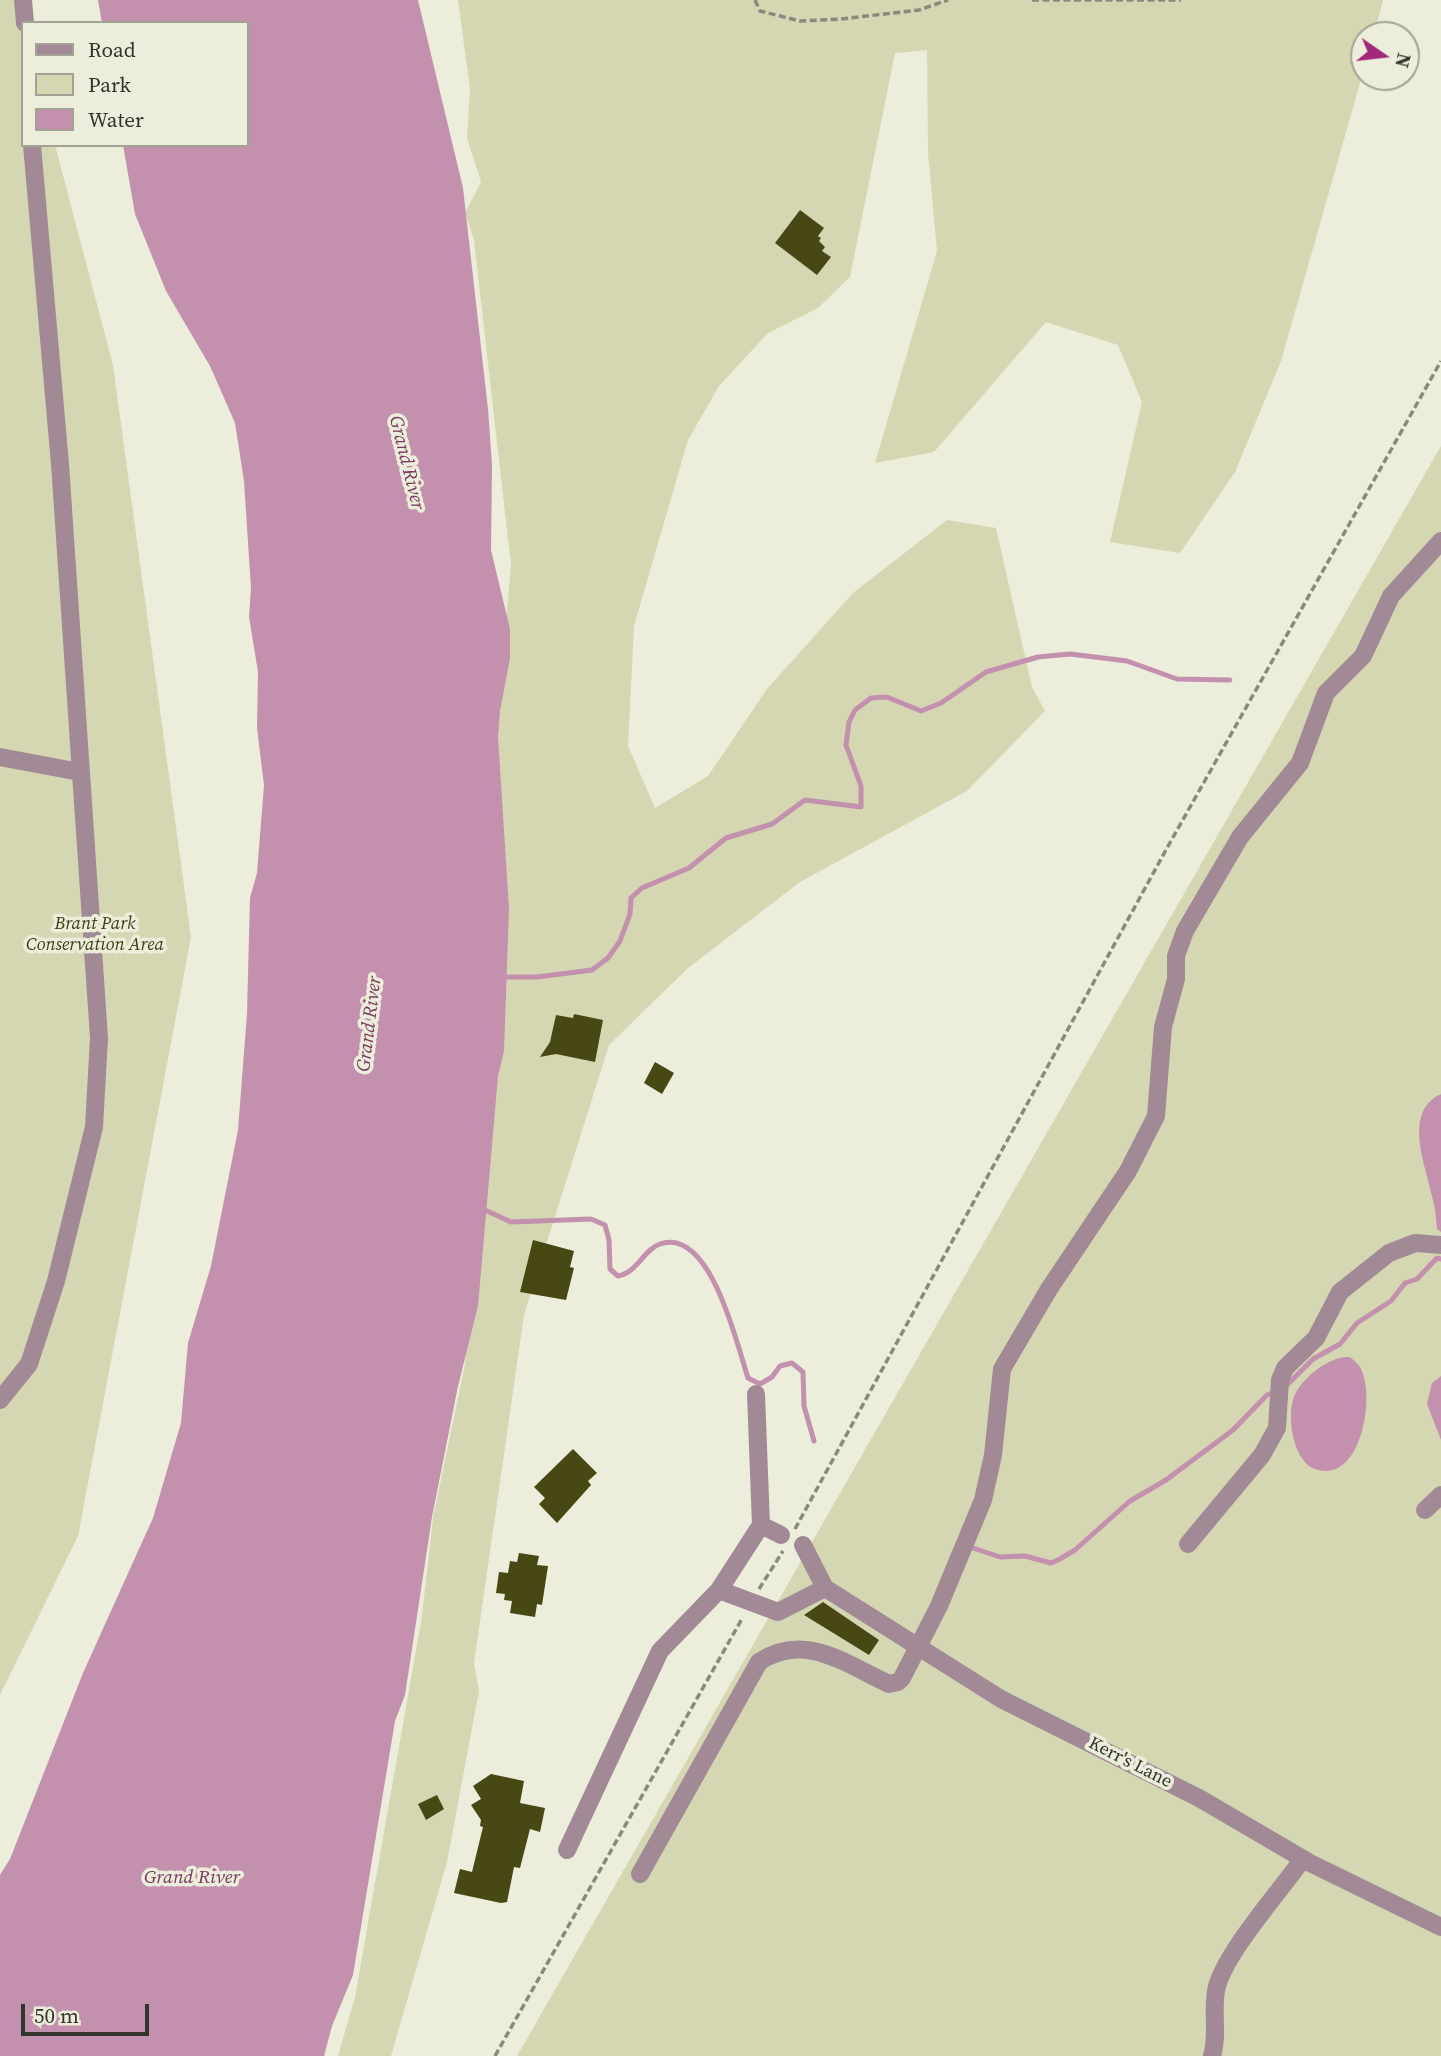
<!DOCTYPE html>
<html>
<head>
<meta charset="utf-8">
<style>
  body { margin:0 }
  #map { position:relative; width:1441px; height:2056px; overflow:hidden; background:#eceddb; font-family:"Source Serif 4",serif }
  canvas { display:block }
  .legend { position:absolute; left:21px; top:21px; width:228px; height:126px; box-sizing:border-box; background:#eceddb; border:2px solid #a2a395; margin:0; padding:9px 12px; list-style:none; font-size:21px; color:#33342d }
  .legend li { display:flex; align-items:center; gap:14px; height:35px }
  .legend b { width:35px; border:2px solid #a2a395 }
  .north { position:absolute; left:1350px; top:21px; width:70px; height:70px; box-sizing:border-box; background:#eceddb; border:2px solid #a2a395; border-radius:50%; rotate:104deg; font-size:19px; font-weight:700; line-height:28px; text-align:center; color:#33342d }
  .north::after { content:''; display:block; margin:auto; width:24px; height:32px; background:#a3287c; clip-path:polygon(50% 0,100% 100%,50% 72%,0 100%) }
  .scale { position:absolute; left:21px; top:2004px; width:128px; height:32px; box-sizing:border-box; border:4px solid #33342d; border-top:0; padding-left:9px; font-size:21px; line-height:24px; white-space:nowrap; color:#33342d; -webkit-text-stroke:5px #eceddb; paint-order:stroke }
</style>
</head>
<body>
<div id="map">
<canvas width="1441" height="2056"></canvas>
<ul class="legend">
<li><b style="height:9px;background:#a18a96"></b>Road</li>
<li><b style="height:19px;background:#d5d7b2"></b>Park</li>
<li><b style="height:19px;background:#c390ad"></b>Water</li>
</ul>
<div class="north">N</div>
<div class="scale">50 m</div>
</div>
<script>
const ctx = document.querySelector('canvas').getContext('2d');
ctx.lineJoin = 'round';
function paint(path, color) { ctx.fillStyle = color; ctx.fill(path, 'evenodd'); }
function trace(path, color, width, dash) { ctx.strokeStyle = color; ctx.lineWidth = width; ctx.lineCap = dash ? 'butt' : 'round'; ctx.setLineDash(dash || []); ctx.stroke(path); }
function label(font, color, halo, rows, align = 'center') {
  ctx.font = font + ' "Source Serif 4",serif'; ctx.lineWidth = 7; ctx.setLineDash([]); ctx.textBaseline = 'middle'; ctx.strokeStyle = halo; ctx.fillStyle = color; for (const [text, x, y, turn = 0] of rows) {
    ctx.save(); ctx.translate(x, y); ctx.rotate((+turn || 0) * Math.PI / 180); ctx.textAlign = isNaN(turn) ? turn : align; if (halo) ctx.strokeText(text, 0, 0); ctx.fillText(text, 0, 0); ctx.restore();
  }
}
paint(new Path2D(`
  M0,0H17L23,23V145H55L113,365L191,937L78,1536L0,1695Z
  M458,0H1383L1374,35H1364V69L1281,361L1235,472L1180,553L1110,542L1142,402L1118,345L1046,322L934,452L875,463L937,251L928,154L927,50L895,53L850,277L818,308L768,333L719,386L688,440L634,626L628,746L655,808L708,776L767,689L853,593L947,520L996,528L1032,687L1045,711L967,791L800,882L688,968L609,1045L524,1315L474,1663L479,1691L447,1862L391,2056H338L355,1997L422,1616L433,1518L465,1364L503,974L494,756L511,565L474,240L465,213L481,182L467,138L470,89Z
  M1441,446V2056H517Z`), '#d5d7b2');
paint(new Path2D(`
  M98,0H418L463,188L488,409L492,465L491,550L510,629V658L500,711L498,737L509,909L504,1051L498,1076L478,1306L458,1386L432,1517L405,1695L395,1721L353,1975L332,2026L324,2056H0V1875L10,1859L83,1673L153,1518L181,1423L188,1343L211,1266L238,1130L247,1014L250,898L257,873L264,785L257,728L258,672L249,617L251,588L244,481L235,423L210,366L166,291L135,214L123,145H247V23H102Z
  M1441,1094V1232L1437,1229C1436,1218 1435,1206 1432,1196C1426,1166 1402,1112 1441,1094Z
  M1350,1357C1354,1361 1359,1364 1361,1369C1375,1396 1362,1481 1318,1470C1294,1465 1287,1420 1293,1400C1298,1380 1330,1355 1350,1357Z
  M1441,1376V1440L1427,1404L1432,1383Z`), '#c390ad');
trace(new Path2D(`
  M505,977H537L592,970L608,958L620,941L630,914L631,898L642,888L689,868L726,838L772,824L805,800L861,807V786L846,745L849,722L855,710L871,698L887,697L921,711L941,703L986,672L1038,657L1070,654L1127,661L1177,679L1230,680
  M485,1210L511,1222L591,1219L605,1225L609,1240L610,1269L618,1276C638,1272 643,1250 660,1244C711,1227 737,1345 748,1378L760,1384L772,1377L780,1366L792,1363L803,1372L804,1406L814,1441
  M1286,1386L1313,1359L1340,1344L1357,1323L1391,1301L1405,1283L1417,1279L1437,1258L1441,1259
  M967,1546L1000,1557L1025,1556L1051,1563L1058,1560L1075,1550L1130,1501L1166,1480L1233,1430L1267,1395L1277,1391`), '#c390ad', 5);
paint(new Path2D(`
  M800,210L824,228L818,236L821,238L819,241L825,247L822,251L831,257L817,275L775,243Z
  M574,1014L603,1020L595,1062L556,1054L540,1057L550,1042L556,1015L573,1018Z
  M655,1062L674,1073L662,1094L644,1083Z
  M533,1240L574,1251L570,1267L574,1268L566,1300L520,1292Z
  M573,1449L597,1473L588,1481L591,1485L557,1523L539,1504L545,1498L534,1487Z
  M519,1553L539,1556L537,1565L548,1566L542,1605L537,1604L535,1617L510,1613L512,1601L504,1600L505,1594L496,1593L499,1572L508,1573L510,1561L517,1562Z
  M823,1602L879,1640L869,1655L804,1615Z
  M491,1774L524,1781L520,1803L545,1808L540,1832L530,1829L520,1868L514,1867L507,1902L501,1903L454,1893L460,1869L472,1872L483,1827L480,1826L481,1820L471,1805L481,1799L473,1786Z
  M437,1795L444,1809L426,1820L418,1804Z`), '#474814');
trace(new Path2D(`
  M755,0L760,11L800,21L841,19L919,10L948,0
  M1032,0H1181
  M795,1529L1167,848L1441,361
  M759,1589L783,1551
  M495,2056L743,1617`), '#898a7e', 3.5, [7, 3.5]);
trace(new Path2D(`
  M23,0L25,23
  M0,757L80,772
  M756,1394L761,1525L781,1535
  M0,1400L29,1364L56,1281L94,1127L99,1038L60,464L32,145
  M1425,1510L1441,1495
  M1188,1544L1262,1455L1277,1428L1280,1380L1285,1368L1316,1338L1340,1292L1389,1253L1415,1243L1441,1245
  M803,1545L825,1588L1001,1699L1199,1798L1310,1863L1441,1927
  M719,1590L778,1612L825,1588
  M567,1850L660,1651L719,1590L761,1525
  M640,1874L759,1662C805,1631 847,1665 889,1684L898,1682L902,1678L939,1606L983,1500L993,1455L1002,1369L1049,1289L1128,1171L1156,1116L1163,1027L1176,979V956L1185,931L1240,837L1300,763L1326,693L1363,656L1391,596L1441,541
  M1212,2056C1219,2033 1211,2009 1217,1986C1228,1950 1276,1896 1299,1864`), '#a18a96', 18);
label('italic 18px', '#3e3f15', '#eceddb', [
  ["Brant Park",95,924],
  ["Conservation Area",95,945]
]);
label('18px', '#33342d', '#eceddb', [
  ["Kerr's Lane",1130,1763,27]
]);
label('italic 19px', '#793961', '#eceddb', [
  ["Grand River",406,463,76],
  ["Grand River",370,1024,-83],
  ["Grand River",192,1878]
]);
</script>
</body>
</html>
